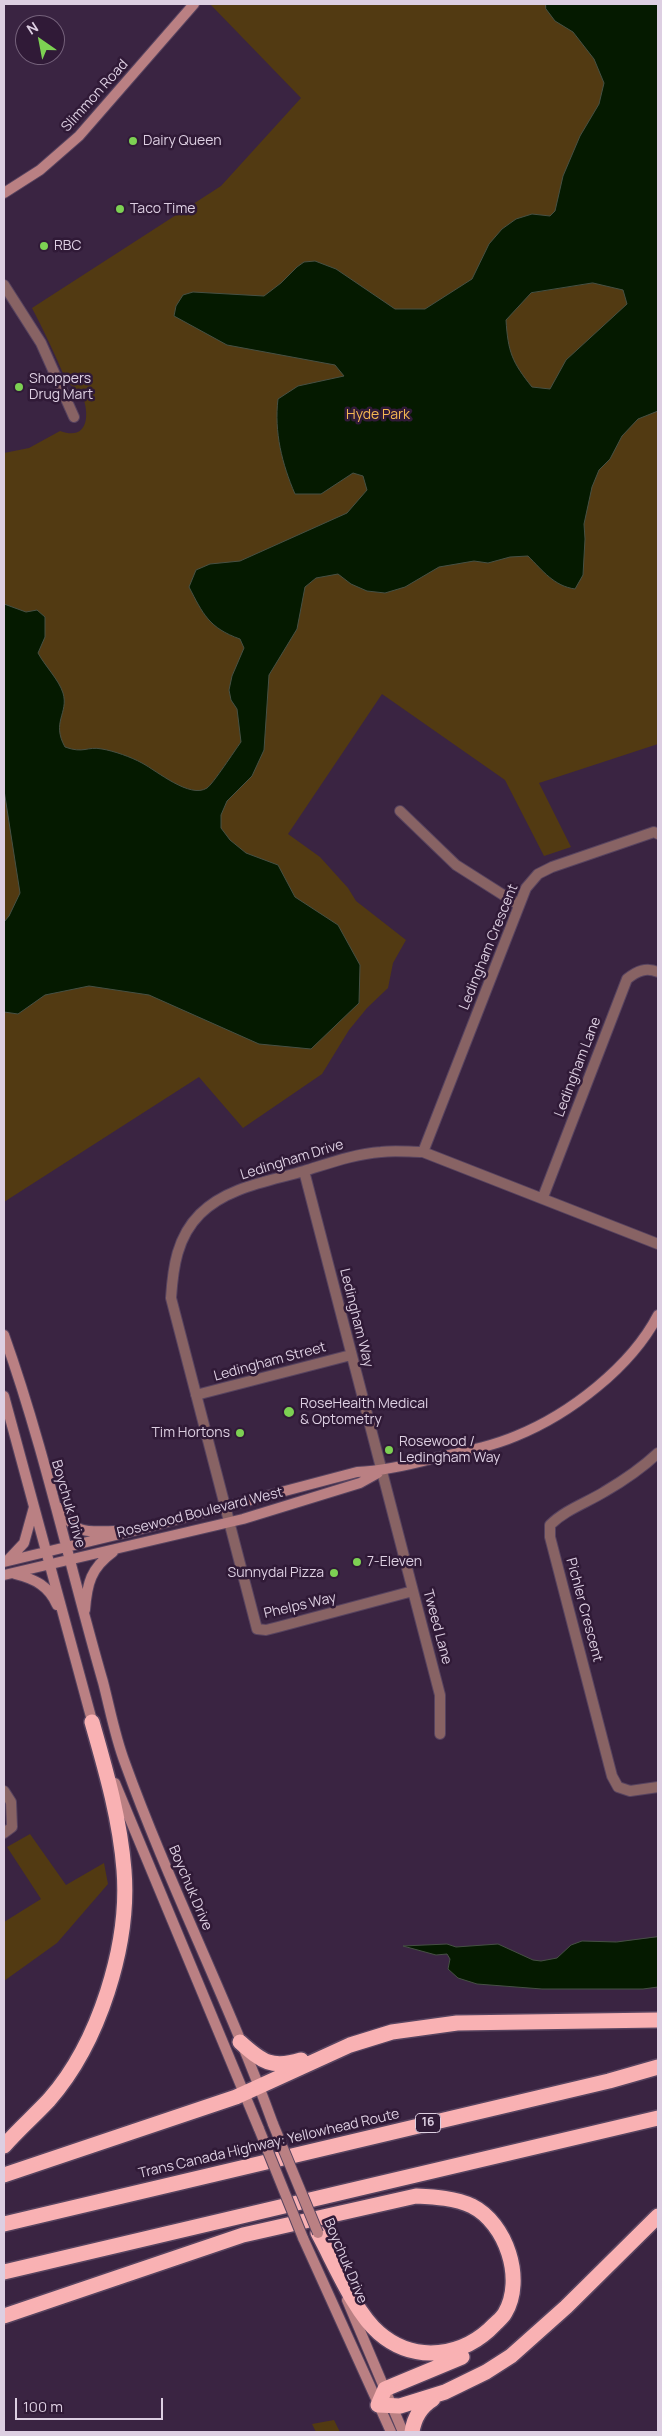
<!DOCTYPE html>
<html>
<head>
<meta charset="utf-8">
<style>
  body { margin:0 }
  #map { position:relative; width:662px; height:2436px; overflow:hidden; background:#3a2442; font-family:Manrope,sans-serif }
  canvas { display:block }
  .frame { position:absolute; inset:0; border:5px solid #ddcfe2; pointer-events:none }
  .north { position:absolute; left:15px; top:15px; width:50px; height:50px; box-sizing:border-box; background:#301a37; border:1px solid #75627b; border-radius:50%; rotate:327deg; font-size:14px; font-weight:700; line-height:20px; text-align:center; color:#ddcfe2 }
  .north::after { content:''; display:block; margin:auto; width:18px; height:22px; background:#7dd153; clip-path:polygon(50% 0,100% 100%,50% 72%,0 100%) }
  .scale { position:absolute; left:15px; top:2398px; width:148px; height:22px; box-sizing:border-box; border:2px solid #ddcfe2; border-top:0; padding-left:6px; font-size:15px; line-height:18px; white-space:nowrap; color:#ddcfe2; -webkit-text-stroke:4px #301a37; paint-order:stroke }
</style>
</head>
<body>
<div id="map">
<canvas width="662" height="2436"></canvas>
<div class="frame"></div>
<div class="north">N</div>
<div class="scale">100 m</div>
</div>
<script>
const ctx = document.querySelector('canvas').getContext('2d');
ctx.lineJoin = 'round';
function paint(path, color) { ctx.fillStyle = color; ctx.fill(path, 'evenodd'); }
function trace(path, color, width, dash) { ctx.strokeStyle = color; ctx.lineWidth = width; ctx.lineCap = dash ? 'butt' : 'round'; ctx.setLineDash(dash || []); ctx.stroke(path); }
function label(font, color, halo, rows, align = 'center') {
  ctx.font = font + ' Manrope,sans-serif'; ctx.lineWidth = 5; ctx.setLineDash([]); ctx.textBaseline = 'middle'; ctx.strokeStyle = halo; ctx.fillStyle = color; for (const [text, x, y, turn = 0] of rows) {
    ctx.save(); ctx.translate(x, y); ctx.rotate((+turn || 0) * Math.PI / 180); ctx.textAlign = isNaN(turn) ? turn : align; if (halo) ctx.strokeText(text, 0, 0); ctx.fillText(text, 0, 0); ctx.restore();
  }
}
paint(new Path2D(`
  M210,4H658V744L539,783L571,847L544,856L505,780L382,694L288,834L320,857L348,888L356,901L406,940L393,963L388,988L367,1008L349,1030L322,1074L243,1128L199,1077L4,1202V453L29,448L60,431C87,441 90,417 83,397C79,388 69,387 65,378C55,354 44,331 32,308L221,186L301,98Z
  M30,1834L66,1885L104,1863L108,1884L57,1943L4,1981V1922L41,1899L7,1847Z
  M334,2420L340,2432H316L312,2424Z`), '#523a12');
const water = new Path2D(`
  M546,4H658V411L638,419L622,436L610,459L599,470L592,487L584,524L585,539L583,575L575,589C554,586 543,571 528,556L510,557L488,563L474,561L439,567L405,587L385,593L367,591L351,584L338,574L316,578L305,587L297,629L269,675L264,750L252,776L227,801L221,815V828L230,840L246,853L278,865L295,897L338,925L360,965L359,1003L311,1049L259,1044L149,995L89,986L45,995L18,1014L4,1012V922L9,916L20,893L4,790V604L26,612L37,610L45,617V637L38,653C45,666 59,680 63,693C69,713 51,722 65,747C84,754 87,746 102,749C114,751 131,757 142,763C157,771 190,799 207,788C213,784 235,750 241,742L237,709L231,700L229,690L232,676L244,648L240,639C209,628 203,614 189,587L196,570L210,564L240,561L347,513L367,490L363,476L353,473L321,494H295C282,464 274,432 278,399L298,386L344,376L335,365L227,345L174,316L176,306L183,295L193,292L264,296L281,283L297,267L304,262L315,261L336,269L395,309H425L472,279L489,244L502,229L516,219L532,214L550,216L555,211L563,176L580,136L599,104L604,83L594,59L573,32L555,21L546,9ZM593,283L623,290L627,304L566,360L550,389L532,387C512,362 508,352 506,320L531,293Z
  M658,1937V1987L643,1989H542L477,1984L458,1978L448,1969L450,1959L447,1954L436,1955L403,1946L447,1944L456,1947L498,1944L533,1960L541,1961L557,1958L571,1945L582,1941L616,1942Z`);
paint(water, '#051a00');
trace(water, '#465044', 1);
const street = new Path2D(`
  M4,285L41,343L74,417
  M400,811L456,865L519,905
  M423,1152L526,888L538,874L552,867L654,832L658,834
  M304,1171L440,1695V1734
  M543,1197L627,979C637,971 646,967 658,972
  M196,1395L351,1355
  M658,1453C642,1468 623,1481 604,1492C586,1503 565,1510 550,1525V1537L612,1776L618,1787L630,1791L658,1787
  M413,1591L278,1627L266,1630L257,1629L171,1298C173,1267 177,1237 200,1214C227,1187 270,1181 304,1171C330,1163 354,1154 381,1152C395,1150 409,1152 423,1152L658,1244
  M4,1791L11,1802L12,1827L4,1833`);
const secondary = new Path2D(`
  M4,193L40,170L79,136L194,4
  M4,1335C44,1447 70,1568 103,1682C110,1709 115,1737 125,1763C169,1885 229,2002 273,2124
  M4,1396L94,1728
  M59,1508C76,1534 84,1532 114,1531
  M8,1560L24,1543L34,1507
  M4,1562L137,1530L357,1472C384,1471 409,1465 435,1458C462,1452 490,1447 516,1436C570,1414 631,1367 658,1315
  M15,1574C35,1579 49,1586 57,1605
  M4,1575L243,1519L360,1483L378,1473
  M85,1610C87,1583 91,1568 113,1552
  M115,1783L259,2129
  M303,2238L391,2432
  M347,2300L403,2432`);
const highway = new Path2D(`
  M240,2042C262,2062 272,2069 301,2060
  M4,2146C18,2130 34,2116 49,2100C99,2043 130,1945 124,1870C120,1819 106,1771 92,1722
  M4,2175L236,2097L350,2045L392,2032L457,2023L658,2020
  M4,2224L609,2081L658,2067
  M4,2272L658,2118
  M4,2316L243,2235L416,2196C435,2197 455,2198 472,2206C506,2223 525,2279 505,2313C503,2317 498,2321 495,2324C464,2357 415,2364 379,2333C355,2313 334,2262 318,2233
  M462,2357L385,2389L378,2405L400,2406L445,2392L486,2372L511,2356L566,2307L658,2216
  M412,2432C414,2418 420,2407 433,2399`);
trace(street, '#57435f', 12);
trace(secondary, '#57435f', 12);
trace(highway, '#57435f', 18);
trace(street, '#886364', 10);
trace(secondary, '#ba8083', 10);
trace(highway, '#f9b1b3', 15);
const secondaryBridge = new Path2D(`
  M273,2124L318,2233
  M259,2129L303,2238`);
trace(secondaryBridge, '#57435f', 12, []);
trace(secondaryBridge, '#ba8083', 10);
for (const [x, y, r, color] of [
  [133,141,5,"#7dd153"],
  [120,209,5,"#7dd153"],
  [44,246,5,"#7dd153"],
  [19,387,5,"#7dd153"],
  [289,1412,6,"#7dd153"],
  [240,1433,5,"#7dd153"],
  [389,1450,5,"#7dd153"],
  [357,1562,5,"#7dd153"],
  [334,1573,5,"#7dd153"]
]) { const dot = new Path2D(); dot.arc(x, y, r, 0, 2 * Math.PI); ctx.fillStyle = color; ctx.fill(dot); trace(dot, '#301a37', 2); }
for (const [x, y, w] of [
  [428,2123,25]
]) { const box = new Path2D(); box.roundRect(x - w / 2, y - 9.5, w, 19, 4); ctx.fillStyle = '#301a37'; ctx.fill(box); trace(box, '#ddcfe2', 1); }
label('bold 12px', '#ddcfe2', null, [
  ["16",428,2123]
]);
label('14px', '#ddcfe2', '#301a37', [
  ["Slimmon Road",95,96,-48],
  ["Ledingham Crescent",489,947,-68],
  ["Ledingham Lane",578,1067,-69],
  ["Ledingham Drive",292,1160,-17],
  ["Ledingham Way",356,1318,76],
  ["Ledingham Street",270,1362,-15],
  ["Boychuk Drive",68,1504,74],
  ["Rosewood Boulevard West",200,1513,-14],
  ["Phelps Way",300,1606,-13],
  ["Pichler Crescent",584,1610,75],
  ["Tweed Lane",437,1627,75],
  ["Boychuk Drive",190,1888,67],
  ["Trans Canada Highway: Yellowhead Route",269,2144,-13],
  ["Boychuk Drive",345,2261,67]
]);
label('14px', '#ddcfe2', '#301a37', [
  ["Dairy Queen",143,141],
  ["Taco Time",130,209],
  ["RBC",54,246],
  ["Shoppers",29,379],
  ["Drug Mart",29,395],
  ["RoseHealth Medical",300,1404],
  ["& Optometry",300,1420],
  ["Tim Hortons",230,1433,"right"],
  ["Rosewood /",399,1442],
  ["Ledingham Way",399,1458],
  ["7-Eleven",367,1562],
  ["Sunnydal Pizza",324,1573,"right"]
], 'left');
label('14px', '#f4b652', '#301a37', [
  ["Hyde Park",378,415]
]);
</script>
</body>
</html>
